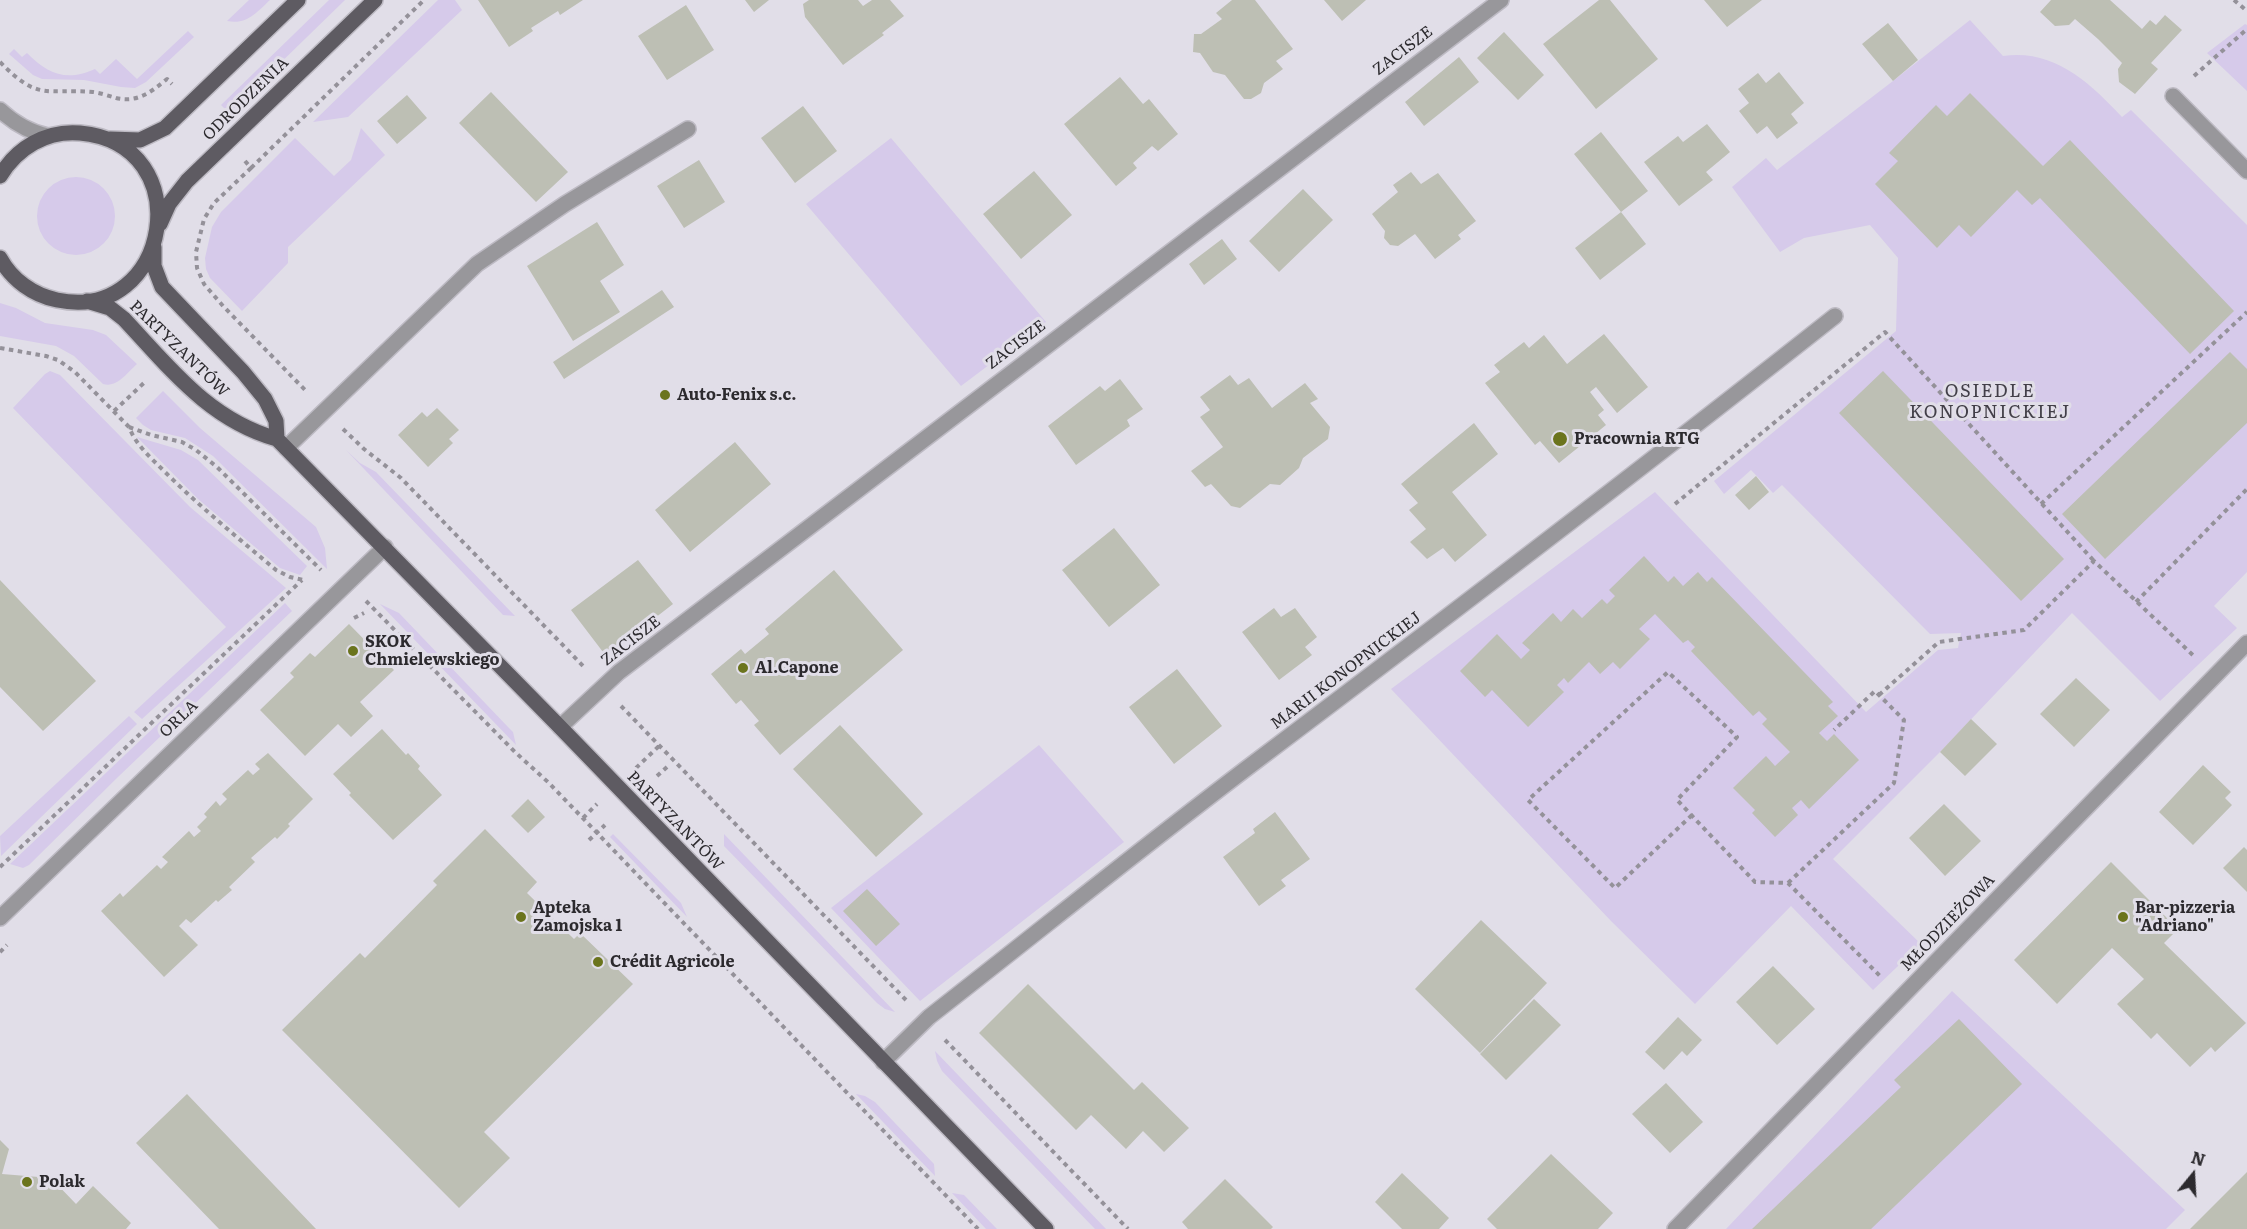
<!DOCTYPE html>
<html>
<head>
<meta charset="utf-8">
<style>
  body { margin:0 }
  #map { position:relative; width:2247px; height:1229px; overflow:hidden; background:#e1dee8; font-family:Literata,serif }
  canvas { display:block }
  .north { position:absolute; left:2163px; top:1145px; width:60px; height:60px; -webkit-text-stroke:4px #e1dee8; paint-order:stroke; rotate:18deg; font-size:16px; font-weight:700; line-height:24px; text-align:center; color:#2c2a2e }
  .north::after { content:''; display:block; margin:auto; width:21px; height:27px; background:#2c2a2e; clip-path:polygon(50% 0,100% 100%,50% 72%,0 100%) }
</style>
</head>
<body>
<div id="map">
<canvas width="2247" height="1229"></canvas>
<div class="north">N</div>
</div>
<script>
const ctx = document.querySelector('canvas').getContext('2d');
ctx.lineJoin = 'round';
function paint(path, color) { ctx.fillStyle = color; ctx.fill(path, 'evenodd'); }
function trace(path, color, width, dash) { ctx.strokeStyle = color; ctx.lineWidth = width; ctx.lineCap = dash ? 'butt' : 'round'; ctx.setLineDash(dash || []); ctx.stroke(path); }
function label(font, color, halo, rows, align = 'center') {
  ctx.font = font + ' Literata,serif'; ctx.lineWidth = 6; ctx.setLineDash([]); ctx.textBaseline = 'middle'; ctx.strokeStyle = halo; ctx.fillStyle = color; for (const [text, x, y, turn = 0] of rows) {
    ctx.save(); ctx.translate(x, y); ctx.rotate((+turn || 0) * Math.PI / 180); ctx.textAlign = isNaN(turn) ? turn : align; if (halo) ctx.strokeText(text, 0, 0); ctx.fillText(text, 0, 0); ctx.restore();
  }
}
paint(new Path2D(`
  M249,0H270C256,13 247,25 227,21Z
  M329,0H345L229,113L221,105Z
  M438,0H455L462,10L348,117L313,122Z
  M1970,20L2003,56C2054,49 2089,82 2122,117L2131,110L2247,225V572L2214,606L2237,628L2160,701L2072,613L1940,752L1833,859L1921,944L1873,990L1791,906L1695,1004L1611,921L1391,689L1655,492L1866,712L1938,650L1958,648L1961,633L1930,634L1782,485L1773,493L1751,470L1724,494L1714,481L1896,331L1898,258L1870,225L1804,238L1780,252L1732,187L1766,158L1777,170L1893,81Z
  M2245,24L2247,25V91L2207,53Z
  M188,31L194,37L146,82L135,88L121,87L84,80L42,79L33,75L9,54L14,49L22,57L27,53C48,74 66,82 95,69L100,74L116,59L137,79Z
  M361,128L385,155L288,247V263L242,311L210,278L206,269L205,258L212,227L221,212L295,138L334,176L351,160Z
  M891,138L1046,322L961,386L806,204Z
  M37 216a39 39 0 1 1 78 0a39 39 0 1 1-78 0Z
  M0,303L16,308L45,323L93,330L106,335L137,364C127,373 117,388 103,384L74,356L56,346L0,336Z
  M50,371L60,375L190,507L286,588L142,719L134,712L226,627L13,408L45,374Z
  M163,391L200,428L316,527L325,548L327,569L213,456L185,438L151,430L143,425L136,418Z
  M137,437L181,450L198,460L307,566L300,575L280,568L198,499Z
  M346,450L360,463L376,472L515,616L503,615Z
  M285,603L292,611L119,776L29,865L23,868L10,864Z
  M380,604L399,613L508,727L513,732L516,745Z
  M129,716L137,724L1,856L0,836Z
  M1039,745L1124,842L920,1001L831,908Z
  M613,834L681,903L687,917L610,837Z
  M724,834L895,1012L885,1009L877,1003L724,846Z
  M1952,991L2185,1210L2166,1229H1726Z
  M935,1051L1106,1229H1095L942,1071L937,1061Z
  M856,1094L865,1096L875,1102L934,1164L935,1176Z
  M952,1193L964,1195L997,1229H986Z`), '#d6caea');
paint(new Path2D(`
  M478,0H583L560,15L558,11L531,28L533,31L509,47Z
  M745,0H769L754,12Z
  M809,0H858L863,6L872,0H890L904,16L882,33L884,35L843,65L805,17L803,4Z
  M1232,0H1255L1293,49L1276,61L1283,69L1264,83L1261,93L1251,99H1244L1225,75L1213,72L1200,53L1193,52L1194,34H1201L1222,19L1216,13Z
  M1324,0H1366L1342,21Z
  M1599,0H1610L1658,59L1596,109L1543,44Z
  M1704,0H1762L1727,27Z
  M2051,0H2110L2142,29L2150,20L2156,25L2165,15L2182,30L2151,63L2158,69L2135,94L2119,82L2118,69L2122,63L2098,39L2075,19L2069,25L2055,26L2040,12Z
  M686,5L714,50L667,80L638,36Z
  M1888,23L1918,60L1893,81L1862,44Z
  M1504,32L1544,75L1518,100L1477,58Z
  M1459,57L1479,82L1424,126L1405,102Z
  M1779,72L1804,103L1791,114L1798,123L1777,139L1767,126L1757,134L1739,111L1749,103L1738,89L1758,73L1766,83Z
  M1120,77L1143,104L1149,99L1178,134L1158,151L1152,146L1133,163L1137,168L1116,186L1064,124Z
  M491,92L568,172L536,202L459,123Z
  M1970,93L2043,166L2070,140L2234,311L2190,354L2040,198L2032,205L2017,190L1971,237L1959,225L1937,248L1875,184L1898,161L1889,153L1936,105L1947,116Z
  M407,95L427,118L397,144L377,121Z
  M803,106L837,151L795,183L761,138Z
  M1707,124L1730,152L1706,172L1713,180L1679,206L1644,162L1678,136L1683,142Z
  M1601,132L1648,191L1621,212L1574,154Z
  M699,160L725,202L684,228L657,186Z
  M1034,171L1072,215L1021,259L983,214Z
  M1411,172L1421,184L1438,173L1476,221L1458,235L1461,239L1435,259L1415,234L1398,246L1390,245L1384,238L1385,231L1372,214L1398,192L1393,185Z
  M1303,189L1333,220L1279,272L1249,241Z
  M1621,212L1646,244L1600,280L1575,248Z
  M597,222L624,265L600,281L620,312L573,341L527,266Z
  M1222,239L1237,259L1204,285L1189,264Z
  M662,290L674,307L564,379L553,362Z
  M1604,334L1648,387L1617,413L1596,387L1590,392L1604,410L1598,415L1606,425L1559,463L1540,441L1535,445L1485,383L1500,372L1494,365L1524,342L1529,348L1544,335L1567,364Z
  M2230,352L2247,369V423L2105,559L2062,514Z
  M1883,371L2064,559L2021,601L1839,413Z
  M1230,375L1238,385L1249,378L1272,408L1305,383L1318,399L1310,403L1330,427L1328,439L1303,458L1299,468L1280,485L1270,484L1240,508L1231,506L1211,484L1205,487L1191,471L1223,447L1200,417L1210,410L1200,397Z
  M1120,379L1143,409L1127,420L1130,426L1076,465L1048,426L1100,386L1105,391Z
  M437,408L459,430L449,439L453,443L428,467L398,435L422,412L427,417Z
  M1474,423L1498,454L1452,492L1487,535L1455,562L1443,548L1427,559L1410,542L1426,529L1409,510L1418,503L1401,484Z
  M735,442L771,484L690,552L655,510Z
  M1756,476L1769,492L1749,510L1735,495Z
  M1114,528L1160,585L1109,627L1062,570Z
  M1644,556L1668,582L1674,576L1683,586L1698,572L1707,582L1712,577L1833,702L1828,706L1838,716L1819,733L1827,741L1834,734L1859,760L1809,809L1801,800L1792,808L1798,815L1775,837L1752,813L1755,810L1733,788L1766,756L1775,766L1790,752L1762,724L1767,719L1759,711L1753,716L1691,651L1695,647L1688,640L1683,643L1655,614L1639,629L1650,639L1620,669L1613,662L1600,674L1589,662L1568,683L1564,678L1557,685L1564,692L1528,727L1492,690L1485,697L1460,671L1497,634L1521,659L1530,650L1522,643L1553,613L1561,622L1573,609L1582,618L1602,599L1607,604L1615,596L1609,590Z
  M638,560L673,604L606,656L571,610Z
  M834,570L903,650L780,755L754,725L759,721L741,700L736,704L711,674L741,649L745,654L769,634L765,629Z
  M0,580L96,681L43,731L0,687Z
  M1274,608L1281,617L1295,608L1317,637L1305,647L1312,655L1279,680L1242,632Z
  M349,624L394,670L360,702L373,716L351,737L338,724L305,756L260,710L294,677L290,673L310,653L315,657Z
  M1177,669L1222,726L1174,764L1129,707Z
  M2076,678L2110,710L2074,747L2040,714Z
  M1971,719L1997,744L1965,776L1940,752Z
  M840,725L923,814L876,857L793,769Z
  M382,729L406,755L408,753L420,766L418,769L442,795L393,840L349,795L351,793L333,774Z
  M268,753L313,799L288,824L290,826L277,839L275,837L251,858L255,862L229,887L232,890L218,902L216,900L191,923L186,919L179,926L198,945L164,977L101,911L120,893L123,897L157,865L161,869L168,862L162,857L189,831L194,837L201,831L197,827L207,817L204,814L216,801L220,806L227,799L222,794L248,770L253,775L260,769L255,764Z
  M2203,765L2231,792L2225,798L2232,805L2193,845L2159,812Z
  M528,799L545,817L528,833L511,816Z
  M1944,804L1981,841L1945,876L1909,838Z
  M1275,812L1310,859L1281,880L1286,886L1259,906L1223,857L1255,833L1253,829Z
  M485,829L537,882L527,893L574,939L580,933L633,984L484,1132L510,1158L459,1208L282,1030L360,953L365,958L437,885L433,881Z
  M2244,847L2247,850V892L2223,868Z
  M2111,862L2178,929L2164,943L2246,1023L2215,1052L2211,1047L2190,1067L2157,1033L2151,1039L2117,1004L2144,979L2112,948L2057,1004L2014,960Z
  M867,889L900,924L876,946L843,911Z
  M1481,920L1547,983L1480,1053L1415,989Z
  M1773,966L1815,1009L1777,1045L1736,1002Z
  M1028,984L1134,1090L1142,1082L1189,1128L1164,1152L1143,1131L1126,1149L1091,1115L1076,1130L979,1033Z
  M1534,999L1561,1025L1506,1080L1480,1054Z
  M1678,1017L1702,1040L1687,1056L1682,1051L1664,1070L1645,1052Z
  M1959,1019L2022,1084L1871,1229H1752L1901,1087L1894,1080Z
  M1666,1083L1703,1122L1670,1153L1632,1114Z
  M187,1094L316,1229H219L136,1143Z
  M0,1140L9,1149L2,1174L51,1178L76,1204L93,1186L131,1223L126,1229H0Z
  M1551,1154L1613,1213L1598,1229H1497L1487,1219Z
  M2247,1172V1229H2190Z
  M1402,1173L1449,1218L1439,1229H1402L1375,1202Z
  M1225,1179L1273,1227L1271,1229H1188L1182,1222Z`), '#bdbfb4');
const minor = new Path2D(`
  M2173,96L2247,171
  M0,110C15,124 29,132 48,136
  M286,448L477,264L565,204L688,129
  M560,727L619,672L1501,0
  M0,918L385,547
  M883,1062L929,1017C1038,932 1145,845 1255,762C1450,615 1644,467 1835,316
  M1675,1229L2247,643`);
const major = new Path2D(`
  M110,139L140,140L165,128L298,0
  M0,176C17,148 46,130 80,133C201,144 171,324 57,300C33,295 12,280 0,258
  M160,224L169,204L187,181L375,0
  M154,247V266L162,287L243,372L265,399L276,421L277,439
  M87,301L110,308L124,319C170,368 209,420 277,439L560,727L1046,1229`);
trace(minor, '#bdbac3', 18);
trace(major, '#bdbac3', 18);
trace(new Path2D(`
  M2234,0L2247,11
  M0,62C39,102 45,88 93,92C101,93 109,96 116,98C138,103 151,92 167,79L172,84
  M2194,76L2247,29
  M245,161L251,168L214,203L204,219L196,252L197,268L204,284L223,306L307,392
  M251,168L424,0
  M0,348L46,356L58,360L75,372L129,427C136,445 150,457 164,471C199,506 238,538 276,570L290,577L303,580
  M114,411L146,381
  M129,427L151,435L182,442L196,450L217,467L321,570
  M343,429L364,449L401,478L585,668
  M1675,504L1885,332L2094,561
  M2041,504L2247,312
  M366,601L515,752L549,783L978,1229
  M2136,602L2247,489
  M354,618L364,613
  M1879,695L1939,642L2024,630L2094,561L2196,658
  M621,706L906,1000
  M636,768L659,746
  M657,776L667,767
  M1692,815L1615,888L1528,800L1668,672L1737,737L1677,800L1755,882L1788,883L1881,977
  M583,818L597,804
  M589,840L605,825
  M0,867L302,580
  M1788,883L1894,783L1904,720L1875,691L1834,730
  M0,952L7,945
  M945,1040L1128,1229`), '#949199', 4, [4.5, 4.5]);
trace(minor, '#98979b', 15);
trace(major, '#5e5b62', 15);
for (const [x, y, r, color] of [
  [665,395,6,"#6b741d"],
  [1560,439,8,"#6b741d"],
  [353,651,6,"#6b741d"],
  [743,668,6,"#6b741d"],
  [521,917,6,"#6b741d"],
  [2123,917,6,"#6b741d"],
  [598,962,6,"#6b741d"],
  [27,1182,6,"#6b741d"]
]) { const dot = new Path2D(); dot.arc(x, y, r, 0, 2 * Math.PI); ctx.fillStyle = color; ctx.fill(dot); trace(dot, '#e1dee8', 2); }
label('16px', '#2c2a2e', '#e1dee8', [
  ["ZACISZE",1403,51,-37],
  ["ODRODZENIA",246,99,-44],
  ["ZACISZE",1016,345,-37],
  ["PARTYZANTÓW",179,349,44],
  ["ZACISZE",631,641,-38],
  ["MARII KONOPNICKIEJ",1346,671,-37],
  ["ORLA",179,719,-44],
  ["PARTYZANTÓW",675,821,46],
  ["MŁODZIEŻOWA",1948,923,-46]
]);
label('bold 16px', '#2c2a2e', '#e1dee8', [
  ["Auto-Fenix s.c.",677,395],
  ["Pracownia RTG",1574,439],
  ["SKOK",365,642],
  ["Chmielewskiego",365,660],
  ["Al.Capone",755,668],
  ["Apteka",533,908],
  ["Zamojska 1",533,926],
  ["Bar-pizzeria",2135,908],
  ["\"Adriano\"",2135,926],
  ["Crédit Agricole",610,962],
  ["Polak",39,1182]
], 'left');
ctx.letterSpacing = '1.5px';
label('18px', '#423f48', '#e1dee8', [
  ["OSIEDLE",1990,392],
  ["KONOPNICKIEJ",1990,413]
]);
ctx.letterSpacing = '0px';
</script>
</body>
</html>
